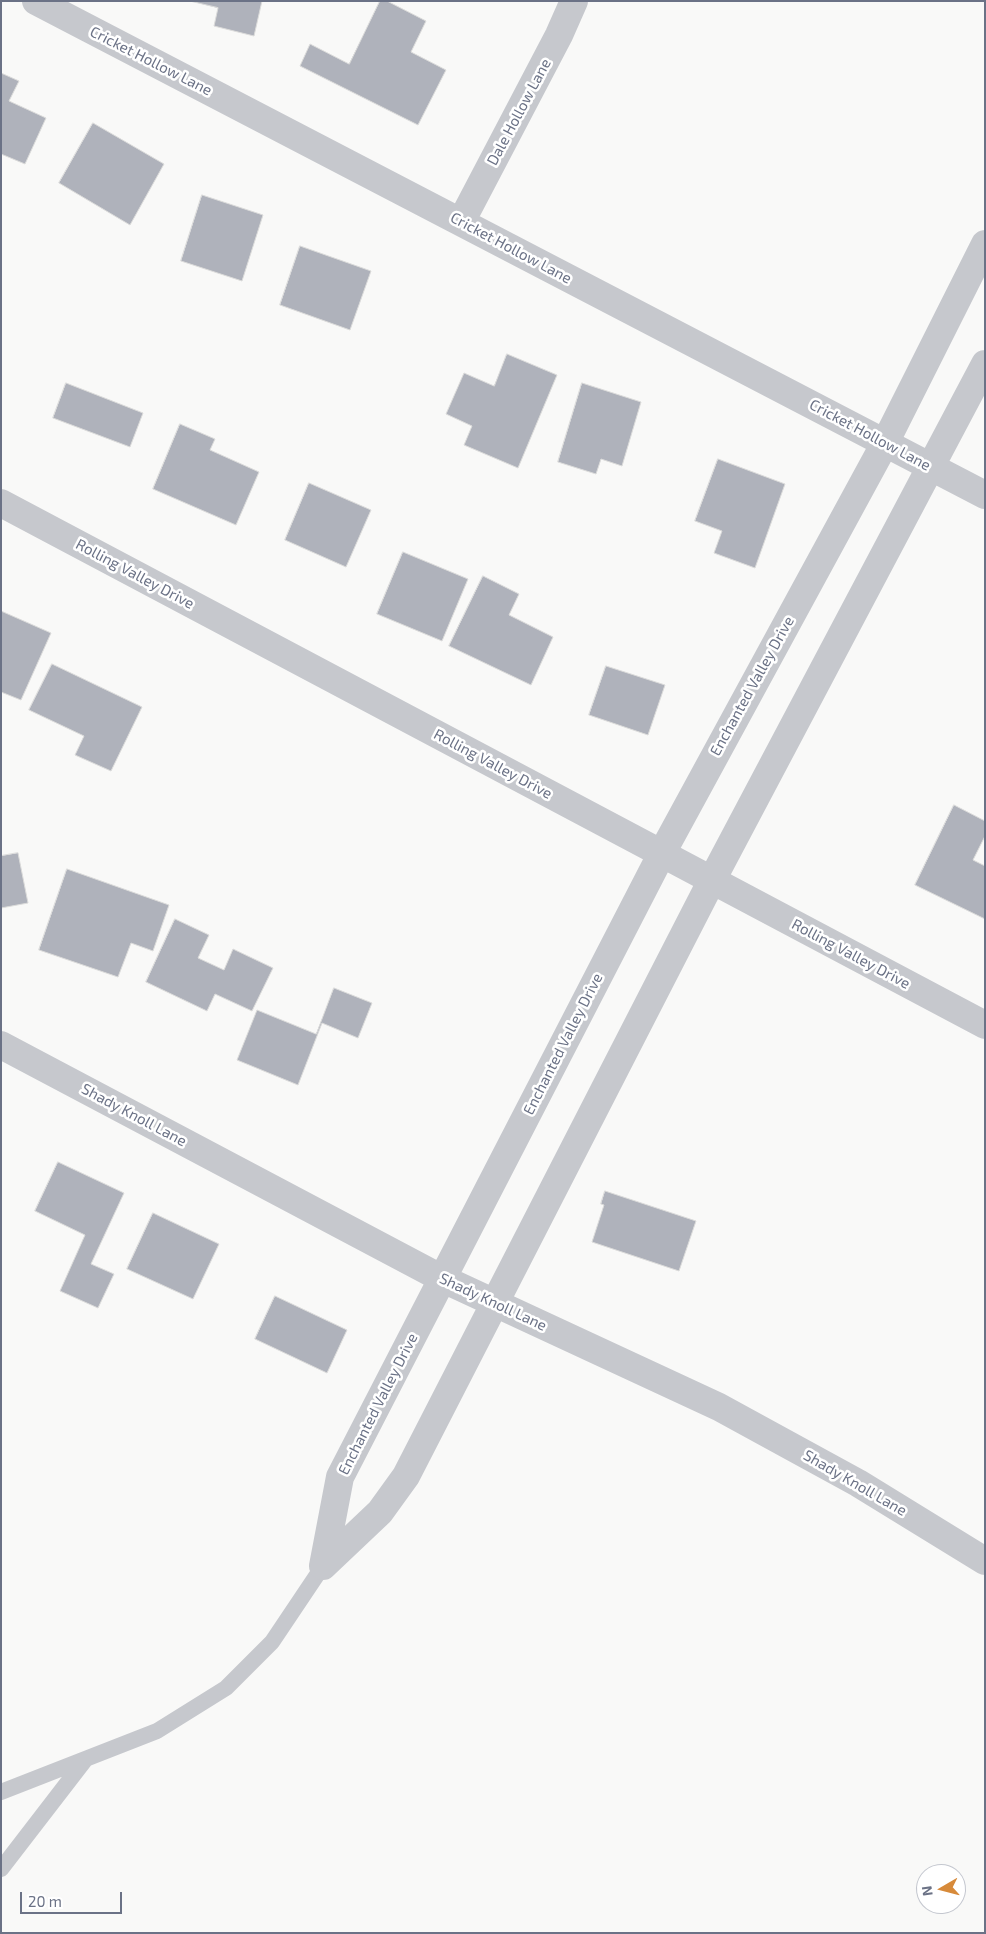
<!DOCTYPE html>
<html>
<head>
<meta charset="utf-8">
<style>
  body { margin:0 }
  #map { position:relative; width:986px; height:1934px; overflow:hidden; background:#f9f9f8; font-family:"Exo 2",sans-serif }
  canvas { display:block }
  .frame { position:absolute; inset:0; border:2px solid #6b7286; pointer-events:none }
  .north { position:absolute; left:916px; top:1864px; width:50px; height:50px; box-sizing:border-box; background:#fff; border:1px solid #c4c7cf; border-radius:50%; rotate:262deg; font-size:14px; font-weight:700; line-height:20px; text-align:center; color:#6b7286 }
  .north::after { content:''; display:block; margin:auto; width:18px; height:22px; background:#d78a3a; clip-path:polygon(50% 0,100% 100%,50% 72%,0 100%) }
  .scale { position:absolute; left:20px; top:1892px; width:102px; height:22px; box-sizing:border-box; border:2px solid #6b7286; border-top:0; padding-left:6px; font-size:15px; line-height:18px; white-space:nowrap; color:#6b7286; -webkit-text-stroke:4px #fff; paint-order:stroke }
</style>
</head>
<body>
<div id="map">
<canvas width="986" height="1934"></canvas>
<div class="frame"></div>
<div class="north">N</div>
<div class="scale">20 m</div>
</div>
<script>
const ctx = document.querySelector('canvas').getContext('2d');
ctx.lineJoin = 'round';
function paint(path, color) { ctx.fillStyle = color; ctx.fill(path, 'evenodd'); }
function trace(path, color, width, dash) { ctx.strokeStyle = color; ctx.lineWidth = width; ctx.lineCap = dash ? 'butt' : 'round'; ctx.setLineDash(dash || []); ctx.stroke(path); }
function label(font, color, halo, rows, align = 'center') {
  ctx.font = font + ' "Exo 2",sans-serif'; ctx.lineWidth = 5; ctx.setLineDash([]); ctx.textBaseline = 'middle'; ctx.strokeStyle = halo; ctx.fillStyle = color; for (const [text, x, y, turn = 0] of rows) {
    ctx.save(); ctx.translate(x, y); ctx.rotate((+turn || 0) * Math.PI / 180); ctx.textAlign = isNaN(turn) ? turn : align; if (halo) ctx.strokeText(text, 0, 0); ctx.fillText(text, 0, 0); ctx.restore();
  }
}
const building = new Path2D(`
  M190,1H262L254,36L214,26L218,8Z
  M380,1H387L426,21L411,52L446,70L418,125L300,66L310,44L349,64Z
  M1,73L19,81L9,101L46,118L25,164L1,154Z
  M93,123L164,164L130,225L59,183Z
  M202,195L263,215L242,281L181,261Z
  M300,246L371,271L350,330L280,305Z
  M507,354L557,375L518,468L464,445L472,426L446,414L464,373L494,386Z
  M66,383L143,413L130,447L53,418Z
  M582,383L641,402L622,466L601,459L596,474L558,462Z
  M180,424L215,439L210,450L259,472L236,525L153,489Z
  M718,459L785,484L755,568L714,553L722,531L695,521Z
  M309,483L371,510L346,567L285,540Z
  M403,552L468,579L442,641L377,614Z
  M483,576L519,594L509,615L553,637L531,685L449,646Z
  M1,611L51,633L21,700L1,692Z
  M52,664L142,707L111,771L75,755L84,736L29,710Z
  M606,666L665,685L648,735L589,715Z
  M954,805L985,821V836L973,860L985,866V919L915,885Z
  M18,853L28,903L1,908V856Z
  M67,869L169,905L153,951L131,943L118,977L39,950Z
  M175,919L209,935L198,958L224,970L233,949L273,968L252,1011L215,994L207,1011L146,982Z
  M334,988L372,1003L358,1038L322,1023L298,1085L237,1060L257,1010L316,1034Z
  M58,1162L124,1193L91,1264L114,1274L98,1308L60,1291L85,1235L35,1211Z
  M605,1191L696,1221L679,1271L592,1242L604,1205L601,1204Z
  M153,1213L219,1244L193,1299L127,1269Z
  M275,1296L347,1330L327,1373L255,1339Z`);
paint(building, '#afb2bb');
trace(building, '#dbdbda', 1);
trace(new Path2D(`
  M1,1792L157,1731L226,1688L272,1642L323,1566
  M1,1869L85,1760`), '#c6c8cd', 16);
trace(new Path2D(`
  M36,1L985,495
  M461,222L559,35L574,1
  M1,503L985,1025
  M1,1045L441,1278L719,1407L858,1483L985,1561
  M323,1566L340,1477L662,853L885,443L985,244
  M323,1566L380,1512L406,1476L712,880L985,364`), '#c6c8cd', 28);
label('15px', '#6b7286', '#fff', [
  ["Cricket Hollow Lane",151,61,27],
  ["Dale Hollow Lane",519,112,-62],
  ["Cricket Hollow Lane",511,248,28],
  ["Cricket Hollow Lane",870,435,28],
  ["Rolling Valley Drive",135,574,28],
  ["Enchanted Valley Drive",752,686,-61],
  ["Rolling Valley Drive",493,764,28],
  ["Rolling Valley Drive",851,954,28],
  ["Enchanted Valley Drive",563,1044,-63],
  ["Shady Knoll Lane",134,1115,28],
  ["Shady Knoll Lane",493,1302,25],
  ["Enchanted Valley Drive",378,1404,-63],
  ["Shady Knoll Lane",855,1483,30]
]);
</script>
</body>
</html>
